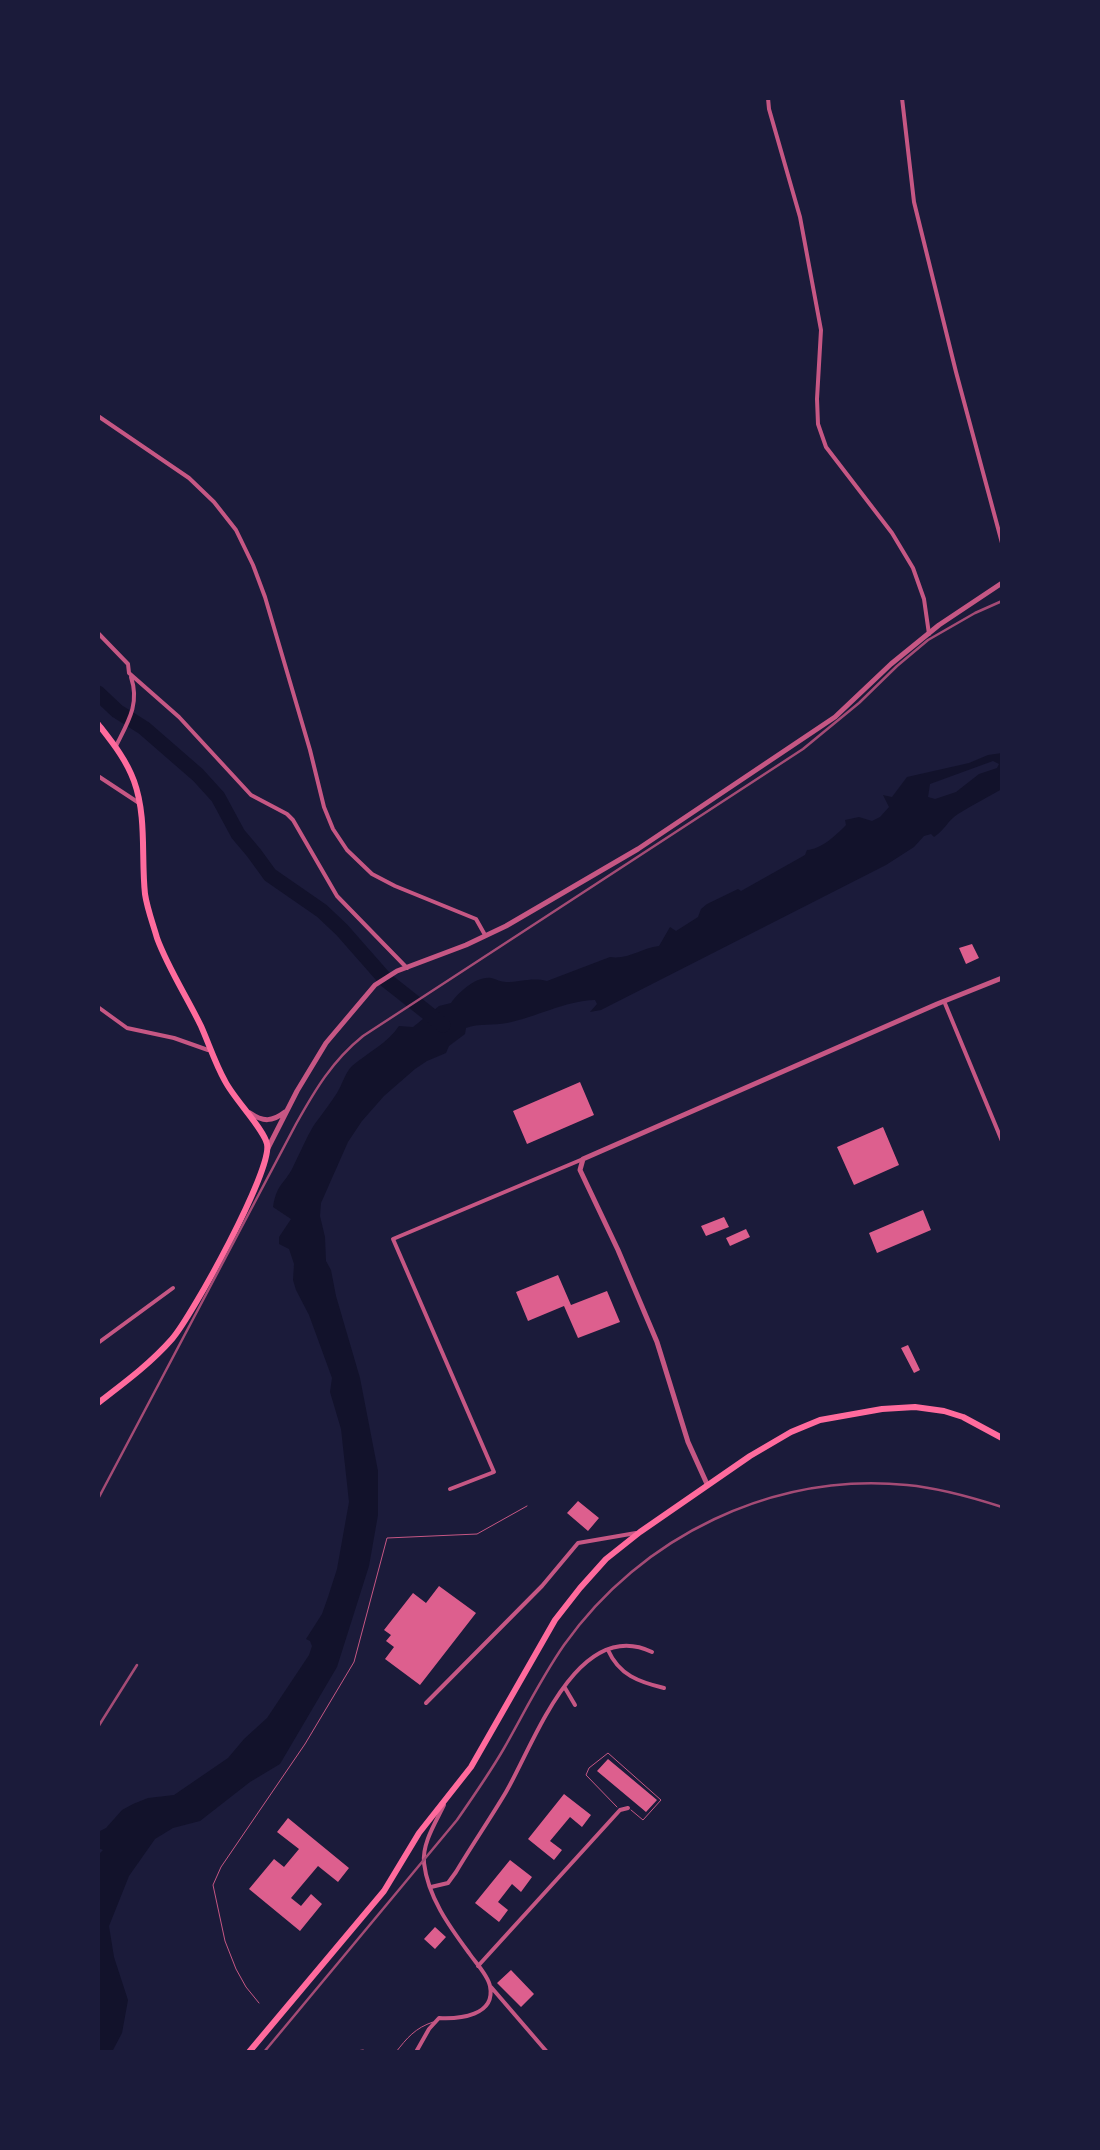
<!DOCTYPE html>
<html>
<head>
<meta charset="utf-8">
<style>
  body { margin:0 }
  #map { position:relative; width:1100px; height:2150px; overflow:hidden; background:#1b1b3a; font-family:"Nunito Sans",sans-serif }
  canvas { display:block }
  .frame { position:absolute; inset:0; border:100px solid #1b1b3a; pointer-events:none }
</style>
</head>
<body>
<div id="map">
<canvas width="1100" height="2150"></canvas>
<div class="frame"></div>
</div>
<script>
const ctx = document.querySelector('canvas').getContext('2d');
ctx.lineJoin = 'round';
function paint(path, color) { ctx.fillStyle = color; ctx.fill(path, 'evenodd'); }
function trace(path, color, width, dash) { ctx.strokeStyle = color; ctx.lineWidth = width; ctx.lineCap = dash ? 'butt' : 'round'; ctx.setLineDash(dash || []); ctx.stroke(path); }
paint(new Path2D(`
  M1002,753V789C988,797 972,805 958,814C948,820 945,830 934,837L931,834L924,836L914,847L886,865L601,1010L590,1012L597,1004L595,1000C564,1001 537,1017 507,1023C493,1026 479,1023 466,1028L465,1034L449,1046L446,1053L427,1061L415,1069L384,1096L362,1121L348,1142L321,1203L320,1216L325,1237L326,1261L331,1270L336,1296L360,1378L378,1471V1515L369,1566L337,1667L280,1764L250,1782L200,1821L173,1828L155,1839L129,1876L109,1926L114,1957L128,2000L122,2033L112,2052H98V1855L103,1850L98,1848V1832L106,1828L122,1810L133,1804L148,1798L174,1795L228,1758L244,1739L267,1718L309,1655L312,1646L310,1641L306,1639L322,1614L328,1597L337,1569L349,1502L341,1429L330,1392L332,1378L309,1315L296,1290L293,1280L294,1264L289,1249L279,1244V1237L291,1219L273,1207C277,1183 284,1185 293,1167C300,1153 306,1138 314,1125C322,1114 330,1104 337,1093C342,1085 345,1073 352,1066C367,1053 388,1043 399,1026L413,1027L439,1006L451,1003C459,992 476,976 491,978C496,979 501,982 506,982C521,982 532,977 547,981L610,957C628,960 641,948 659,946L670,927L676,931L698,917L701,909L707,904L738,889L741,891L805,855L807,850C822,849 836,835 846,825L845,820L859,817L872,821L880,817L889,807L883,795L892,797L907,777L969,763L988,755ZM993,761L999,764L997,768L979,774L956,792L935,799L928,797L930,784Z`), '#12122b');
trace(new Path2D(`
  M98,693L117,711L144,728L198,775L218,797L238,834L254,853L270,875L322,911L342,930L386,980L443,1025`), '#12122b', 15);
paint(new Path2D(`
  M972,944L979,958L966,964L959,948Z
  M580,1082L594,1115L527,1144L513,1111Z
  M883,1127L899,1165L854,1185L837,1147Z
  M923,1210L931,1230L877,1253L869,1233Z
  M724,1217L729,1227L706,1236L701,1226Z
  M746,1229L750,1237L730,1246L726,1238Z
  M558,1275L571,1305L607,1291L620,1322L578,1338L564,1306L528,1321L516,1292Z
  M908,1345L920,1370L914,1373L901,1348Z
  M578,1501L599,1518L588,1531L567,1513Z
  M439,1586L476,1613L420,1685L385,1659L394,1647L386,1641L391,1635L384,1630L413,1593L426,1603Z
  M608,1759L657,1800L646,1812L597,1771Z
  M564,1794L591,1815L582,1827L570,1817L550,1841L562,1850L554,1860L528,1839Z
  M288,1818L349,1868L338,1882L318,1866L291,1898L301,1906L311,1894L322,1904L300,1931L249,1889L274,1859L284,1867L299,1849L277,1832Z
  M510,1860L532,1877L521,1892L512,1884L498,1902L508,1910L499,1922L475,1903Z
  M435,1927L446,1937L435,1949L424,1939Z
  M511,1970L534,1994L521,2007L497,1983Z`), '#dd5f8e');
trace(new Path2D(`
  M617,1807L586,1775L589,1768L608,1753L661,1800L643,1820L631,1810
  M259,2003L246,1987L236,1969L225,1941L213,1885L221,1867L305,1744L354,1662L387,1538L477,1534L527,1506
  M349,2052L363,2050L369,2052
  M396,2052C407,2038 415,2028 433,2022`), '#c65784', 1);
trace(new Path2D(`
  M768,98L769,109L800,217L821,330L817,399L818,424L826,447L892,533L913,568L924,599L929,634
  M902,98L914,202L956,372L1002,543
  M98,416L189,478L214,502L236,530L253,565L265,597L310,750L324,807L333,829L347,850L372,874L395,886L476,919L485,935
  M98,633L128,664L129,673L179,717L251,795L287,814L293,820L337,896L407,968
  M116,746C128,722 140,704 131,677
  M98,776L139,803
  M944,1001L1002,1141
  M98,1007L127,1028L174,1038L208,1050
  M98,1343L173,1288
  M450,1489L494,1472L393,1239L583,1159
  M608,1650C619,1675 639,1682 664,1688
  M565,1688L575,1705
  M426,1703L542,1586L578,1543L636,1533
  M431,1887L448,1883L456,1872C472,1845 490,1819 506,1792C534,1744 577,1616 652,1652
  M478,1966L620,1810L628,1808
  M491,1987L547,2052
  M416,2052L429,2029L439,2018C459,2019 496,2016 490,1986C488,1975 475,1962 469,1953C449,1926 428,1897 424,1863C422,1843 436,1822 444,1805`), '#c65784', 4);
trace(new Path2D(`
  M250,1113C263,1122 272,1122 285,1112
  M268,1148L297,1091L326,1043L375,985L397,971L466,945L506,926L638,849L835,717L891,664L939,625L1002,583
  M707,1484L688,1442L657,1342L618,1250L580,1170L583,1159L937,1004L1002,978`), '#c65784', 5);
trace(new Path2D(`
  M98,724C112,742 126,759 134,781C147,817 141,857 145,894C147,908 153,924 157,938C168,968 187,997 201,1026C209,1044 215,1063 225,1081C234,1099 264,1129 267,1144C273,1169 192,1316 172,1339C150,1364 124,1383 98,1403
  M249,2052L384,1891L419,1833L471,1767L555,1620L580,1588L606,1559L640,1532L750,1456L791,1432L820,1420L882,1409L915,1407L944,1411L963,1417L1002,1438`), '#ff6b9d', 6);
trace(new Path2D(`
  M98,1499L296,1124C315,1090 332,1061 363,1036L803,749L859,703L897,666L928,640L975,613L1002,601
  M98,1727L137,1665
  M264,2052L457,1820C473,1797 489,1774 503,1750C523,1715 541,1678 564,1645C641,1536 773,1472 907,1485C940,1488 971,1497 1002,1507`), '#a44b75', 2.5);
</script>
</body>
</html>
